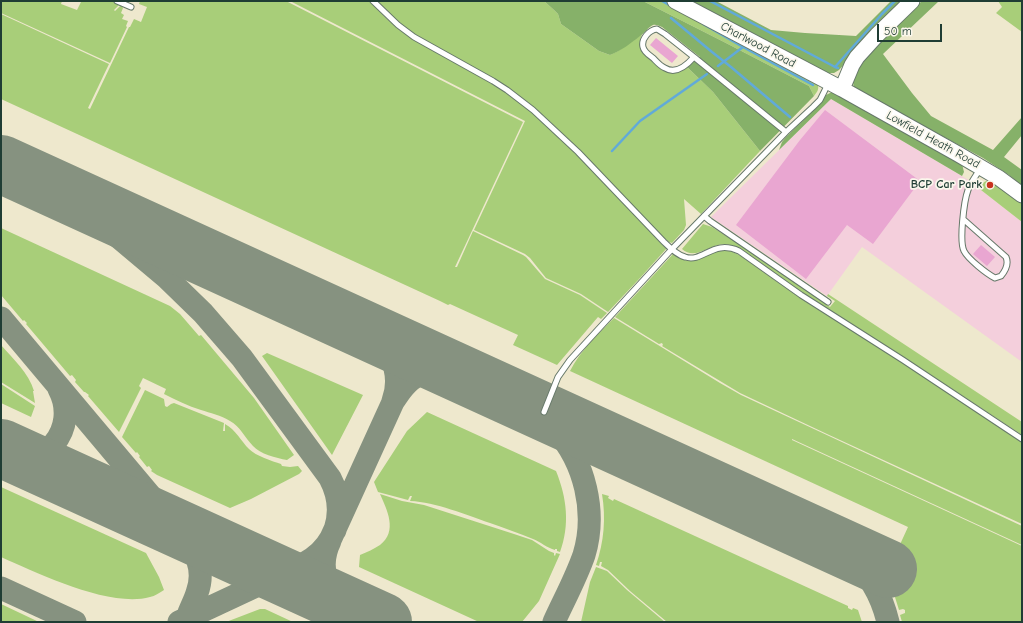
<!DOCTYPE html>
<html>
<head>
<meta charset="utf-8">
<style>
  body { margin:0 }
  #map { position:relative; width:1023px; height:623px; overflow:hidden; background:#eee8cd; font-family:"Comic Neue",sans-serif }
  canvas { display:block }
  .frame { position:absolute; inset:0; border:2px solid #1f3d34; pointer-events:none }
  .scale { position:absolute; left:877px; top:24px; width:65px; height:18px; box-sizing:border-box; border:2px solid #1f3d34; border-top:0; padding-left:5px; font-size:12px; line-height:14px; white-space:nowrap; color:#1f3d34; -webkit-text-stroke:3px #fbf7ec; paint-order:stroke }
</style>
</head>
<body>
<div id="map">
<canvas width="1023" height="623"></canvas>
<div class="frame"></div>
<div class="scale">50 m</div>
</div>
<script>
const ctx = document.querySelector('canvas').getContext('2d');
ctx.lineJoin = 'round';
function paint(path, color) { ctx.fillStyle = color; ctx.fill(path, 'evenodd'); }
function trace(path, color, width, dash) { ctx.strokeStyle = color; ctx.lineWidth = width; ctx.lineCap = dash ? 'butt' : 'round'; ctx.setLineDash(dash || []); ctx.stroke(path); }
function label(font, color, halo, rows, align = 'center') {
  ctx.font = font + ' "Comic Neue",sans-serif'; ctx.lineWidth = 3.5; ctx.setLineDash([]); ctx.textBaseline = 'middle'; ctx.strokeStyle = halo; ctx.fillStyle = color; for (const [text, x, y, turn = 0] of rows) {
    ctx.save(); ctx.translate(x, y); ctx.rotate((+turn || 0) * Math.PI / 180); ctx.textAlign = isNaN(turn) ? turn : align; if (halo) ctx.strokeText(text, 0, 0); ctx.fillText(text, 0, 0); ctx.restore();
  }
}
paint(new Path2D(`
  M831,99L977,185L981,190L1022,222V362L862,247L827,296L711,217Z`), '#f4cfdc');
paint(new Path2D(`
  M1,1H62L61,4L77,10L81,2L79,1H114L120,4L114,10L115,11L121,5L123,8L121,13L124,15L122,19L128,21L126,26L127,27L110,63L1,13Z
  M140,1H286L523,122L455,267H457L473,231L523,255L526,257L545,279L580,295L607,313L601,319L598,317L557,365L513,345L518,335L450,304L448,305L440,301L1,99V14L109,64L88,108L90,109L129,27H130L134,19L141,22L147,7L139,4Z
  M290,1H369L387,19L414,40L487,81L505,92L532,112L579,155L667,248L640,278L608,312L581,294L546,278L530,258L525,254L474,230L525,121Z
  M375,1H544L554,10L558,14L561,24L599,51L610,55L618,51L642,34L640,40V46L669,72H676L686,66L713,92L760,151L701,214L684,199L686,225L684,230L672,243L666,241L580,150L544,116L517,95L498,82L414,34L388,14Z
  M643,1H669L818,85C819,90 817,92 814,96L809,86L724,42Z
  M998,1H1022V32L996,13L1002,7Z
  M986,181H991L1022,200V222L981,190L978,186Z
  M703,224L712,227L763,259L830,307L835,301L827,296L828,294L1022,422V435L899,354L828,310L734,246C731,245 728,244 724,244C710,244 695,261 682,249Z
  M1,228L170,306L180,314L199,336L201,335L254,398L294,455L287,460C276,458 260,454 253,446C245,438 240,426 230,421C221,415 210,413 201,410C188,406 176,400 164,394L166,389L143,378L139,386L141,388L119,432L88,396L89,395L85,392H84L75,382L76,380L72,375L70,376L26,324L27,323L24,320L23,321L1,295Z
  M724,250L731,251L741,256L783,286L805,301L908,366L1022,441V524L827,434L740,393L662,346L663,345L662,343L659,344L615,317L673,254C691,266 694,260 711,253C715,251 720,251 724,250Z
  M614,318L720,383L741,395L1022,526V545L792,439V440L1022,546V622H902L900,615L905,613V610L903,609L899,610L894,594L886,577L889,570L897,551L908,527L570,371C580,351 598,334 614,318Z
  M1,345C13,359 29,373 34,391H33L35,403L1,382Z
  M267,353L363,395L332,455L262,356Z
  M1,384L35,406L31,417L1,403Z
  M145,390L164,399L165,406L167,407L171,404L174,403L224,423L223,431H225V424C236,430 241,441 249,449C256,456 272,461 281,464L282,466L290,467L298,466L302,471L299,474L251,499L230,508L157,475L151,471L152,470L149,466L147,467L139,457L140,456L137,452L136,453L122,437Z
  M427,412L556,471C567,498 570,525 560,552L557,551V549H555V550C547,548 541,542 533,539C519,533 504,528 490,523C466,515 436,502 410,501L412,496H410L408,500L378,492L374,482L407,431Z
  M1,487L146,553L159,577L164,590C159,593 155,596 150,597C110,608 39,574 1,557Z
  M380,494L402,501L424,505L514,534L532,540L549,551L554,553V555L555,556L556,553L560,554L539,601L522,622H479L359,567L360,555C367,552 374,549 380,545C398,531 387,510 380,494Z
  M602,494L609,496L608,498L613,501L614,499L848,606V608L852,610L853,608L858,610L862,622H667L630,591L608,570L601,566L602,562H600L599,566L596,565C604,542 606,518 602,494Z
  M596,567L607,571L627,590L665,622H581L590,582Z
  M1,604L39,622H1Z
  M260,609H265L293,622H226Z`), '#a8ce79');
paint(new Path2D(`
  M544,1H643L724,42L809,86L814,96L760,151L713,92L686,66L700,57L662,27C659,26 656,24 653,25C648,27 645,33 640,36C631,43 621,51 610,55L599,51L561,24L558,14L554,10Z
  M689,1H716L771,30L805,33L856,36L891,1H906L858,49L839,70L834,73H827Z
  M922,1H939L883,54L912,93L931,116L993,150L1022,117V135L1004,157L1022,170V186L1009,175L983,158L857,90L854,87L853,83V78L857,68L877,45Z
  M832,92L962,164L964,172L962,176L831,99L779,150L782,142L786,137L813,111L826,95Z`), '#86b169');
trace(new Path2D(`
  M662,1L671,6
  M710,1L835,67
  M671,18L712,52L731,67L790,117
  M703,24L743,47L718,66
  M743,47L813,85
  M838,68L835,67L882,14L895,1
  M612,151L640,121L707,74`), '#61aad9', 2.5);
trace(new Path2D(`
  M1,164L55,194L94,220L117,236L167,278L203,313L242,358L330,478C339,495 341,512 335,530
  M1,318L180,531C195,549 206,569 197,593C194,603 188,612 186,622
  M365,331C370,334 375,336 378,340C395,355 401,379 393,401
  M521,402C533,410 545,418 555,429C585,462 597,512 584,555C576,578 564,600 554,622
  M1,460C44,471 80,429 59,389
  M811,534C824,541 838,547 849,556C869,573 882,597 888,622
  M330,541C317,568 326,590 349,607
  M1,588L75,622
  M179,622L305,563C316,557 325,549 331,538L393,402C413,370 421,372 457,372`), '#869280', 23);
trace(new Path2D(`
  M1,164L888,569
  M1,448L383,622`), '#869280', 58);
paint(new Path2D(`
  M656,38L678,56L672,63L650,45Z
  M825,110L920,181L873,244L847,225L806,279L736,225L800,140Z
  M981,245L995,257L987,266L973,254Z`), '#e9a6d1');
const lane = new Path2D(`
  M117,1L131,7
  M373,1L398,25L414,37L493,81L507,90L533,110L578,152L664,242C670,248 677,255 685,257C703,263 713,239 739,251L801,295L903,360L1022,439
  M657,29L665,34L694,57C687,65 676,75 665,68C660,66 657,62 653,58C649,55 644,52 643,47C641,39 649,30 657,29Z
  M694,57L786,132
  M704,216L710,221L828,302
  M963,219L1006,257C1009,264 1006,270 1001,276L995,278C987,274 968,259 964,251C959,241 964,201 968,190C971,182 976,175 981,168
  M544,412L558,377L570,360L672,249L786,132L813,107L820,100L828,84`);
const secondary = new Path2D(`
  M675,1L842,89L958,154L999,178L1022,195
  M842,89L852,65L857,57L877,35L912,1`);
trace(lane, '#67796a', 7);
trace(secondary, '#67796a', 17);
trace(lane, '#fff', 5);
trace(secondary, '#fff', 15);
for (const [x, y, r, color] of [
  [990,185,4,"#c8321e"]
]) { const dot = new Path2D(); dot.arc(x, y, r, 0, 2 * Math.PI); ctx.fillStyle = color; ctx.fill(dot); trace(dot, '#fbf7ec', 1.5); }
label('12px', '#1f3d34', '#fbf7ec', [
  ["Charlwood Road",758,45,28],
  ["Lowfield Heath Road",933,140,29]
]);
label('bold 12px', '#1f3d34', '#fbf7ec', [
  ["BCP Car Park",982,185]
], 'right');
</script>
</body>
</html>
